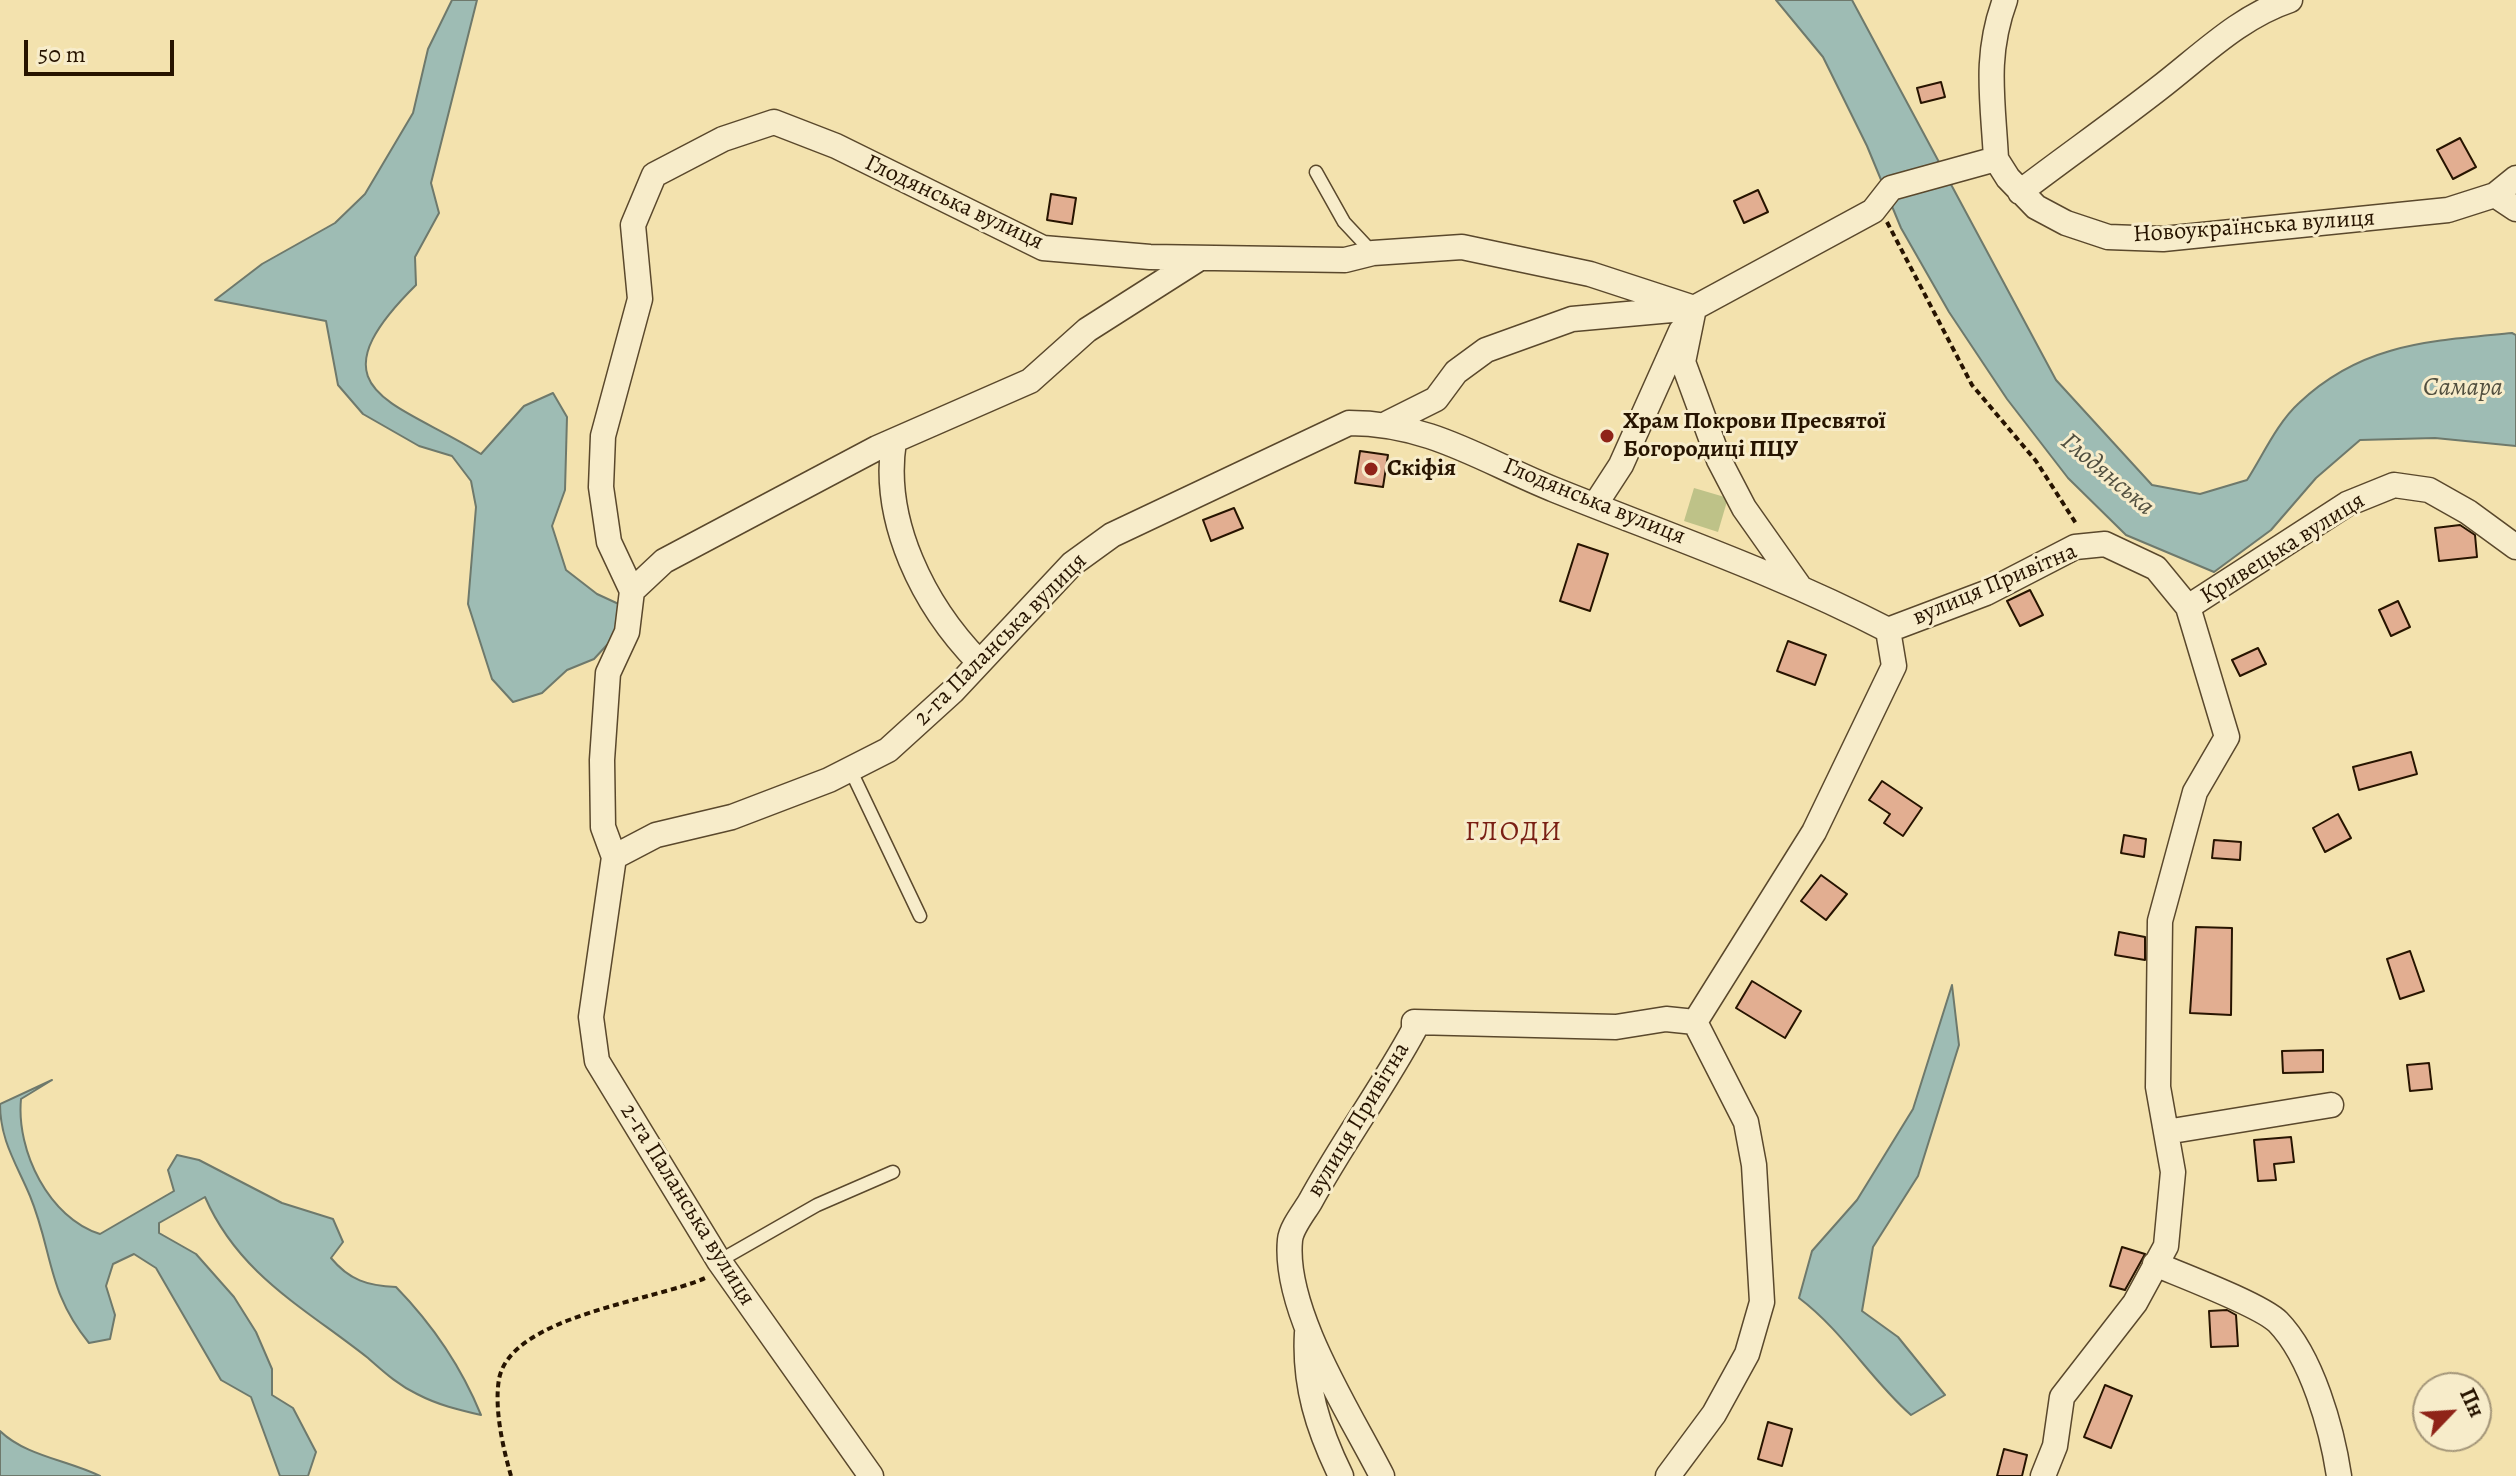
<!DOCTYPE html>
<html>
<head>
<meta charset="utf-8">
<style>
  body { margin:0 }
  #map { position:relative; width:2516px; height:1476px; overflow:hidden; background:#f3e2ae; font-family:Alegreya,serif }
  canvas { display:block }
  .north { position:absolute; left:2412px; top:1372px; width:80px; height:80px; box-sizing:border-box; background:#f7ecca; border:2px solid #a49679; border-radius:50%; rotate:65deg; font-size:22px; font-weight:700; line-height:32px; text-align:center; color:#271400 }
  .north::after { content:''; display:block; margin:auto; width:28px; height:36px; background:#8f2418; clip-path:polygon(50% 0,100% 100%,50% 72%,0 100%) }
  .scale { position:absolute; left:24px; top:40px; width:150px; height:36px; box-sizing:border-box; border:4px solid #271400; border-top:0; padding-left:10px; font-size:24px; line-height:28px; white-space:nowrap; color:#271400; -webkit-text-stroke:6px #f7ecca; paint-order:stroke }
</style>
</head>
<body>
<div id="map">
<canvas width="2516" height="1476"></canvas>
<div class="north">Пн</div>
<div class="scale">50 m</div>
</div>
<script>
const ctx = document.querySelector('canvas').getContext('2d');
ctx.lineJoin = 'round';
function paint(path, color) { ctx.fillStyle = color; ctx.fill(path, 'evenodd'); }
function trace(path, color, width, dash) { ctx.strokeStyle = color; ctx.lineWidth = width; ctx.lineCap = dash ? 'butt' : 'round'; ctx.setLineDash(dash || []); ctx.stroke(path); }
function label(font, color, halo, rows, align = 'center') {
  ctx.font = font + ' Alegreya,serif'; ctx.lineWidth = 6; ctx.setLineDash([]); ctx.textBaseline = 'middle'; ctx.strokeStyle = halo; ctx.fillStyle = color; for (const [text, x, y, turn = 0] of rows) {
    ctx.save(); ctx.translate(x, y); ctx.rotate((+turn || 0) * Math.PI / 180); ctx.textAlign = isNaN(turn) ? turn : align; if (halo) ctx.strokeText(text, 0, 0); ctx.fillText(text, 0, 0); ctx.restore();
  }
}
paint(new Path2D(`
  M1694,488L1728,498L1718,532L1684,521Z`), '#bec288');
const water = new Path2D(`
  M452,0H477L431,183L439,213L415,257L416,285C308,392 395,400 481,454L524,406L553,393L567,417L565,490L552,526L566,570L597,594L623,606L618,633L594,659L567,670L542,693L513,702L492,679L468,604L476,507L471,481L452,456L419,446L363,414L338,385L326,321L215,300L262,264L335,223L365,194L413,113L428,49Z
  M1776,0H1852L2056,380L2152,485L2200,494L2247,480C2263,455 2277,423 2299,403C2362,343 2431,341 2512,333L2516,335V446L2435,438L2360,440L2316,478L2271,530L2214,572L2126,535L2068,478L2007,399L1949,312L1901,228L1867,146L1823,57Z
  M1952,985L1959,1045L1918,1176L1873,1247L1862,1311L1898,1337L1945,1395L1911,1415C1870,1379 1843,1331 1799,1298L1812,1251L1857,1200L1913,1109Z
  M52,1080L21,1099C16,1151 49,1218 100,1234L174,1191L168,1170L177,1155L199,1160L282,1203L333,1219L343,1242L331,1258C349,1280 368,1286 396,1287C433,1325 461,1366 481,1415C459,1410 438,1405 417,1394C398,1385 384,1372 368,1358C305,1308 239,1275 205,1197L159,1223V1233L196,1254L234,1297L256,1332L272,1369V1395L293,1408L316,1452L308,1476H280L251,1397L221,1380L156,1268L134,1254L113,1264L106,1286L115,1315L110,1339L89,1343C47,1292 53,1252 30,1196C16,1163 0,1140 0,1104Z
  M0,1431C26,1456 67,1460 100,1476H0Z`);
paint(water, '#9ebcb4');
trace(water, '#6e796c', 2);
const building = new Path2D(`
  M1941,82L1945,97L1921,103L1917,88Z
  M2460,138L2476,167L2453,179L2437,150Z
  M1758,190L1768,212L1744,223L1734,201Z
  M1051,194L1076,198L1072,224L1047,220Z
  M1360,451L1388,455L1383,487L1355,483Z
  M1234,508L1243,528L1211,541L1203,520Z
  M2460,525L2475,535L2477,557L2439,561L2435,528Z
  M1578,544L1608,554L1590,611L1560,601Z
  M2030,590L2043,615L2020,626L2007,601Z
  M2398,601L2410,627L2391,636L2379,610Z
  M1788,641L1826,655L1815,685L1777,671Z
  M2258,648L2266,664L2240,676L2232,660Z
  M2411,752L2417,774L2359,790L2353,767Z
  M1882,781L1922,808L1903,836L1884,823L1890,814L1869,800Z
  M2338,814L2351,838L2325,852L2313,828Z
  M2124,835L2146,839L2144,857L2121,853Z
  M2214,840L2241,842L2240,860L2212,858Z
  M1821,875L1847,894L1826,920L1801,901Z
  M2196,927L2232,928L2231,1015L2190,1013Z
  M2119,932L2145,937V960L2115,955Z
  M2410,951L2424,991L2400,999L2387,959Z
  M1752,981L1801,1011L1785,1038L1736,1008Z
  M2323,1050V1072L2283,1073L2282,1051Z
  M2429,1063L2432,1089L2410,1091L2407,1065Z
  M2291,1137L2294,1162L2274,1164L2276,1180L2258,1181L2254,1140Z
  M2122,1247L2145,1254L2125,1290L2110,1286Z
  M2227,1310L2236,1315L2238,1346L2211,1347L2209,1311Z
  M2105,1385L2132,1396L2111,1448L2084,1437Z
  M1768,1422L1792,1429L1782,1466L1758,1459Z
  M2004,1449L2027,1455L2022,1476H1997Z`);
paint(building, '#e2ae91');
trace(building, '#271400', 2);
const lane = new Path2D(`
  M1316,172L1344,222L1373,253
  M850,769L920,916
  M719,1261L817,1205L893,1172`);
const street = new Path2D(`
  M1996,159C1993,100 1984,57 2005,0
  M2020,192C2066,157 2113,124 2158,89C2201,56 2239,17 2290,0
  M2495,195L2516,209
  M1694,308L1683,362L1719,460L1744,508L1799,586
  M1388,423L1436,399L1456,372L1486,350L1572,319L1694,308L1873,211L1891,188L1996,159L2008,178L2036,207L2066,223L2108,237L2163,239L2448,210L2495,195L2516,178
  M894,441C881,521 924,606 979,662
  M1595,505L1621,465L1681,331
  M632,591L609,542L601,487L603,436L640,299L633,225L654,175L723,139L774,122L836,146L1043,248L1150,257L1345,260L1373,253L1462,247L1590,274L1694,308
  M632,591L627,632L608,673L602,760L603,827L614,857L591,1017L597,1061L719,1261L871,1476
  M632,591L664,561L877,448L1030,381L1087,330L1200,258
  M2188,607L2347,504L2394,485L2429,490L2468,512L2516,547
  M1888,630L1986,593L2075,547L2105,544L2156,568L2188,607L2227,737L2195,792L2160,921L2158,1087L2173,1172L2166,1246L2135,1303L2062,1397L2055,1446L2043,1476
  M614,857L656,835L732,817L829,780L888,750L953,691L1072,564L1112,535L1349,423C1430,423 1483,461 1555,490C1667,535 1780,574 1888,630
  M1695,1022L1814,832L1894,666L1888,630
  M2166,1132L2331,1105
  M2155,1264C2181,1275 2261,1305 2278,1322C2312,1357 2332,1429 2339,1476
  M1307,1333C1304,1385 1318,1429 1341,1476
  M1382,1476C1350,1413 1283,1311 1290,1240C1291,1228 1304,1212 1310,1202C1342,1143 1382,1089 1414,1030V1022L1616,1027L1666,1019L1695,1022
  M1668,1476L1714,1414L1747,1354L1762,1302L1754,1165L1746,1122L1695,1022`);
trace(lane, '#5a482c', 15);
trace(street, '#5a482c', 27);
trace(new Path2D(`
  M1887,222L1972,385L2036,461L2077,525
  M511,1476C503,1448 494,1409 499,1379C511,1316 654,1301 705,1278`), '#271400', 4, [6, 4]);
trace(lane, '#f7ecca', 12);
trace(street, '#f7ecca', 24);
for (const [x, y, r, color] of [
  [1607,436,8,"#8f2418"],
  [1371,469,8,"#8f2418"]
]) { const dot = new Path2D(); dot.arc(x, y, r, 0, 2 * Math.PI); ctx.fillStyle = color; ctx.fill(dot); trace(dot, '#f7ecca', 3); }
label('24px', '#271400', '#f7ecca', [
  ["Глодянська вулиця",954,203,25],
  ["Новоукраїнська вулиця",2254,227,-4],
  ["Глодянська вулиця",1594,502,22],
  ["Кривецька вулиця",2283,549,-32],
  ["вулиця Привітна",1995,585,-23],
  ["2-га Паланська вулиця",1001,640,-45],
  ["вулиця Привітна",1359,1120,-59],
  ["2-га Паланська вулиця",687,1205,58]
]);
label('bold 24px', '#271400', '#f7ecca', [
  ["Храм Покрови Пресвятої",1623,422],
  ["Богородиці ПЦУ",1623,450],
  ["Скіфія",1387,469]
], 'left');
label('italic 26px', '#514f3f', '#f7ecca', [
  ["Самара",2463,389],
  ["Глодянська",2107,475,40]
]);
ctx.letterSpacing = '2px';
label('28px', '#7a1f14', '#f7ecca', [
  ["ГЛОДИ",1514,833]
]);
ctx.letterSpacing = '0px';
</script>
</body>
</html>
